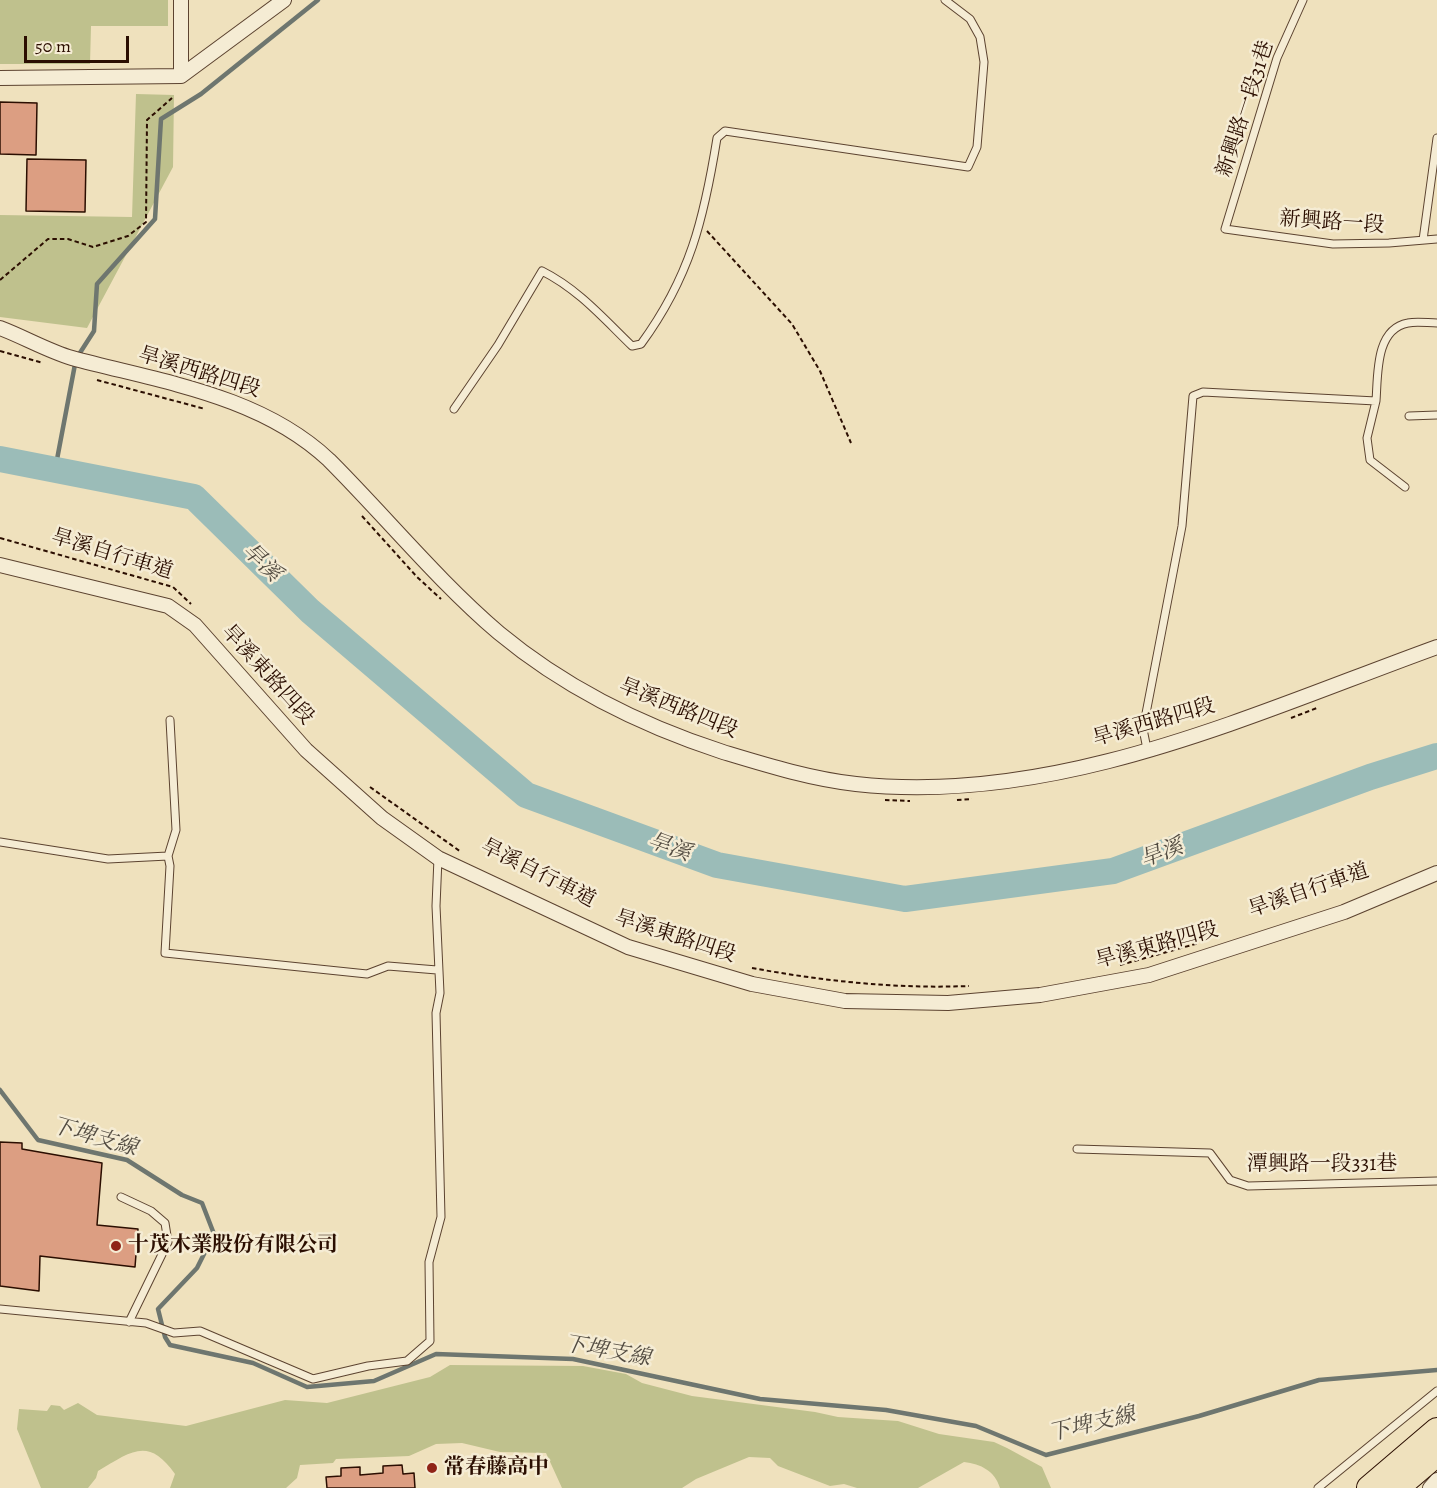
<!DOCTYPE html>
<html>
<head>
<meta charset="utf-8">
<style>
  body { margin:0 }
  #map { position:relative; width:1437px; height:1488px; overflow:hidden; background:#efe1bd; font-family:Alegreya,serif }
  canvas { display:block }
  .scale { position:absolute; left:24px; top:36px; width:105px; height:27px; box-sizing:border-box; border:3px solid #2b0e01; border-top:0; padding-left:8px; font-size:18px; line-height:21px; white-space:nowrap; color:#2b0e01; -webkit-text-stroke:4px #f5ecd4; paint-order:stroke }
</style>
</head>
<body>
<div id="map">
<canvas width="1437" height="1488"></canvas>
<div class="scale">50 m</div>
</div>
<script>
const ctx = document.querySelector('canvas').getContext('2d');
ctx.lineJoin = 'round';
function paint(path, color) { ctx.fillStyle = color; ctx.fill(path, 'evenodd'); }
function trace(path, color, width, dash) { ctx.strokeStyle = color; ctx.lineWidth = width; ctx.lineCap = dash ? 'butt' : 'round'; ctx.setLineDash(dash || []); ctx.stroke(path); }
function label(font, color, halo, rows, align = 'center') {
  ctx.font = font + ' Alegreya,"Noto Serif TC",serif'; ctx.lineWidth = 5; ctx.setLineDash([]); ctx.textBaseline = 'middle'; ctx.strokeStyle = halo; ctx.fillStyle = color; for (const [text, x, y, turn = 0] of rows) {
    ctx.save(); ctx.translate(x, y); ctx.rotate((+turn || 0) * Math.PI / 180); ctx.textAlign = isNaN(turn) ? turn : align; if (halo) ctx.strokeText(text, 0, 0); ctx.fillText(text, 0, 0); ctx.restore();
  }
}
paint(new Path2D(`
  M0,0H168V26H91L90,64H0Z
  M136,94L174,95L173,167L87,328L0,317V215L132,217Z
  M450,1365L583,1366L626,1374L642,1383L692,1396L815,1412L838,1417L898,1421L939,1434L994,1442L1007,1448L1042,1467L1051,1488H1000C995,1471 981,1464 964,1462L918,1488H857L844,1484L830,1486L778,1466L770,1458L749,1457L696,1479L682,1488H562L546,1453L500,1452L462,1443L436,1444L409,1456L336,1459L333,1463L300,1465L297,1478L286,1488H170L175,1474C148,1436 131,1452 98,1471L96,1478L88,1488H41L17,1429L19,1409L47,1411L51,1405L60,1406L64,1410L78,1403L97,1415L186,1426L285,1400L327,1403L430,1377Z`), '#bfc18d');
trace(new Path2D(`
  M55,470L76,359L94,331L97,284L155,219L161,119L201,94L318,0
  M0,1090L38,1140L127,1160L182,1195L202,1203L214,1234L197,1268L158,1309L165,1337L170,1345L253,1363L307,1387L374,1381L436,1354L573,1359L760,1399L886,1410L976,1426L1046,1455L1199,1416L1319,1380L1437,1370`), '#6e766f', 4.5);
trace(new Path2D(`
  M0,459L194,497L310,611L526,795L717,865L905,899L1113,871L1370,777L1437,756`), '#9bbcb8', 26);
const building = new Path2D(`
  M0,102L37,103L36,155L0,154Z
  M27,159L86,160L85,212L26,211Z
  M0,1142L22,1143V1149L102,1163L97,1225L138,1229L135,1267L40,1256L39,1291L0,1286Z
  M402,1465L403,1474L414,1473L415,1488H327L326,1477L341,1476V1468L360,1467V1475L383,1473V1466Z`);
paint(building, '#dc9e82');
trace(building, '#2b0e01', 1.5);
const service = new Path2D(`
  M1303,0L1277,58L1225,229L1333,244L1389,243L1437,239
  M1423,240L1437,138
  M1376,401L1367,438L1370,460L1405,487
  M454,409L498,345L542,271C578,289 603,318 632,346L641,344C690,277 704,219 717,138L725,131L968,167L977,147L984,62L980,37L970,19L945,0
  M1409,416L1437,415
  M170,720L176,830L168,856L170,866L165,953L367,974L388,966L437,970
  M1147,749L1143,729L1182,526L1193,396L1203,392L1376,401C1378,375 1375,329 1408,323C1417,321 1428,323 1437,323
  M0,842L108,859L168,856
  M1077,1149L1210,1153L1230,1180L1248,1186L1437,1181
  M121,1197L151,1211L165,1223L168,1242L129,1322
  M0,1309L146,1323L174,1333L200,1331L313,1379L368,1366L407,1361L430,1341L429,1262L441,1217L436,1013L440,993L436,906L438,858
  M1318,1488L1437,1391`);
const minor = new Path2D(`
  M181,76V0
  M0,78L181,76L284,0
  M0,328C24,337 48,351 72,358C161,382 260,395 329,460C386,517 438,581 499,633C564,687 643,726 723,752C766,765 811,779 856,784C1058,806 1252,714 1437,647
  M0,565L168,606L195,625L306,750L382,818L438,858L628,947L752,984L845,1001L948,1003L1040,995L1149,975L1344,912L1437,873
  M1430,1488L1437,1480`);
const motorway = new Path2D(`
  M1369,1488L1437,1430
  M1397,1488L1437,1454`);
trace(service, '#5c4330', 9);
trace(minor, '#5c4330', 16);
trace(motorway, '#2b0e01', 26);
trace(new Path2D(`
  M707,231L792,324L820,371L851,443
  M0,280L48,239H68L93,247L128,236L146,222L147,120L172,98
  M0,351L43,363
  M97,380L205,409
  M362,516L417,577L441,599
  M0,538L173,587L191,604
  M1291,718L1317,708
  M370,787L461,852
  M885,800L910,801
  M957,800L972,799
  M1120,965L1199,943
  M752,968C823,981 896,989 969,986`), '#2b0e01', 2, [4.5, 3]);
trace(service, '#f5ecd4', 7);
trace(minor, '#f5ecd4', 14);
trace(motorway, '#efe1bd', 24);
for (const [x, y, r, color] of [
  [116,1246,6,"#8f2418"],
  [432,1468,6,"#8f2418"]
]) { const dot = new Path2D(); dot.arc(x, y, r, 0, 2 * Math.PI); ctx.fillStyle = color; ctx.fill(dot); trace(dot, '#f5ecd4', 2); }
label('21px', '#2b0e01', '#f5ecd4', [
  ["新興路一段31巷",1246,109,-72],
  ["新興路一段",1332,223,4],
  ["旱溪西路四段",199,373,17],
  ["旱溪自行車道",112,555,17],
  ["旱溪東路四段",267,675,48],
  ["旱溪西路四段",678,709,22],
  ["旱溪西路四段",1154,723,-16],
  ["旱溪自行車道",538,874,27],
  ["旱溪自行車道",1309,891,-19],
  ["旱溪東路四段",675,937,18],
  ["旱溪東路四段",1157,946,-15],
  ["潭興路一段331巷",1322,1165]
]);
label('bold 21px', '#2b0e01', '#f5ecd4', [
  ["十茂木業股份有限公司",128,1246],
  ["常春藤高中",444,1468]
], 'left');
label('italic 22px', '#524b41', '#f5ecd4', [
  ["旱溪",261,563,44],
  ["旱溪",669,848,20],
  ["旱溪",1162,854,-20],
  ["下埤支線",94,1138,16],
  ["下埤支線",607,1352,10],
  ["下埤支線",1092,1425,-13]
]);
</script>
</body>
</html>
